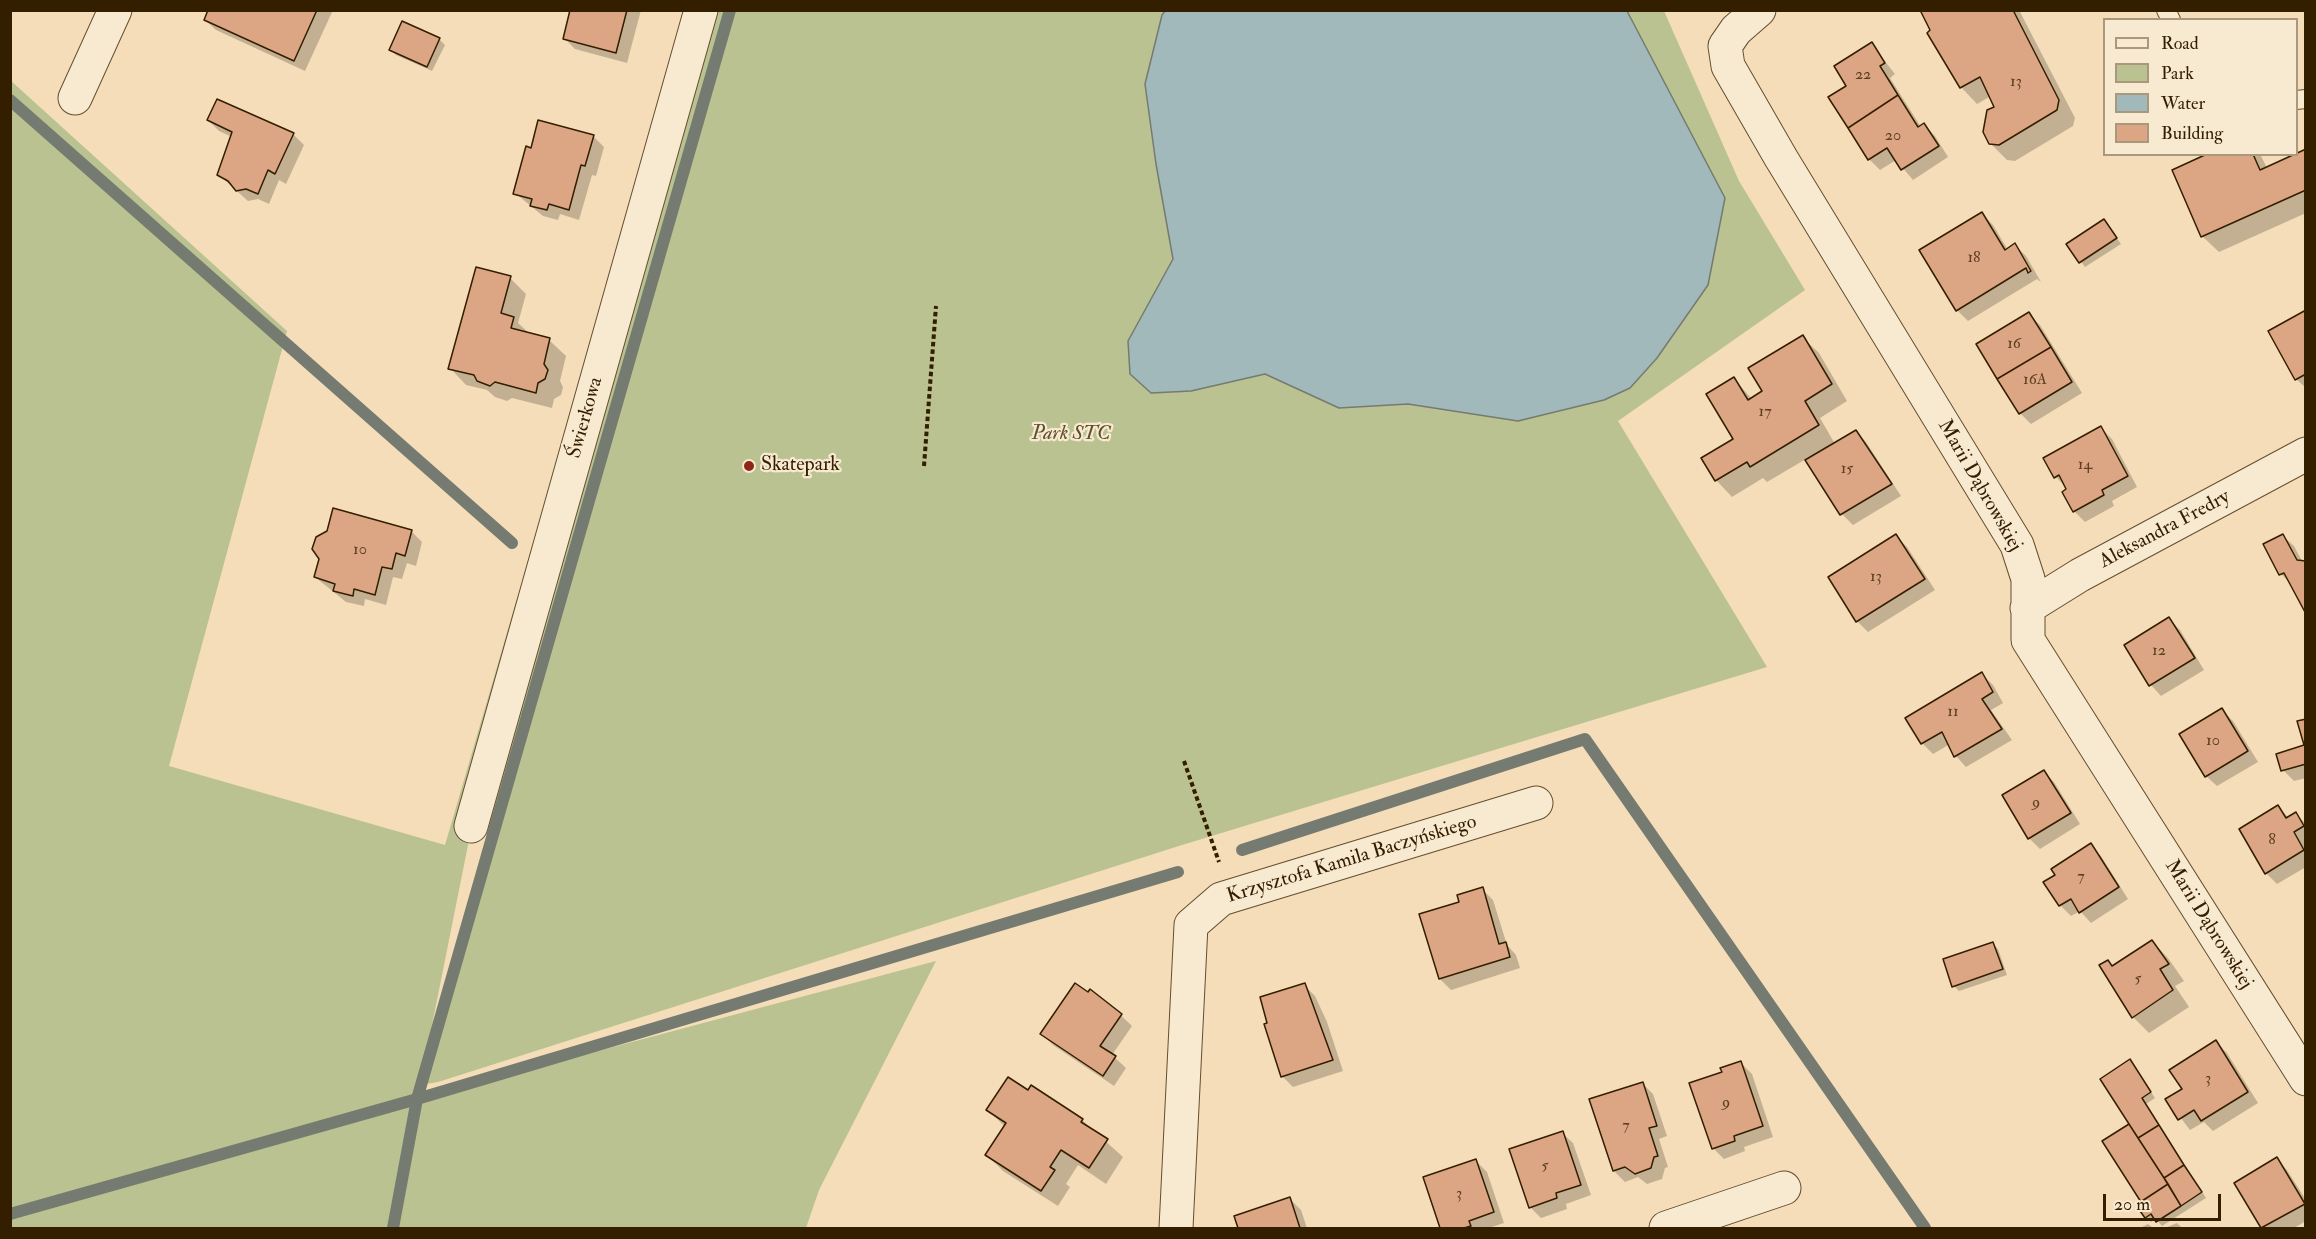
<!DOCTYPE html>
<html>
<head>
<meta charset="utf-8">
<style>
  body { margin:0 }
  #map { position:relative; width:2316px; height:1239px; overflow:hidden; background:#f4ddb8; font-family:"IM FELL Double Pica",serif }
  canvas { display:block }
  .frame { position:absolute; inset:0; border:12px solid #341e00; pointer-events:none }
  .legend { position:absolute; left:2103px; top:18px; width:195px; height:138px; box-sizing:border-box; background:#f8e9d1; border:2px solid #aa987d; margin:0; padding:8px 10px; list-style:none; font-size:18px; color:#341e00 }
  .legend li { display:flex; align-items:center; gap:12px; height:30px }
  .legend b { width:30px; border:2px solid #aa987d }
  .scale { position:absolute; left:2103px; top:1194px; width:118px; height:27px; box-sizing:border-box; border:3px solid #341e00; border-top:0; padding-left:8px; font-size:18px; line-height:21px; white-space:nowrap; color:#341e00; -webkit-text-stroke:4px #f8e9d1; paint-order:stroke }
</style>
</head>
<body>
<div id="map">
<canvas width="2316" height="1239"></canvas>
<div class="frame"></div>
<ul class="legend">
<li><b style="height:8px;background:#f8e9d1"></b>Road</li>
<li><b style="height:16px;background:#b9c290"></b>Park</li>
<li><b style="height:16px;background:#a1b9ba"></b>Water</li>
<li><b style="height:16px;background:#dca684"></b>Building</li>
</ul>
<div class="scale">20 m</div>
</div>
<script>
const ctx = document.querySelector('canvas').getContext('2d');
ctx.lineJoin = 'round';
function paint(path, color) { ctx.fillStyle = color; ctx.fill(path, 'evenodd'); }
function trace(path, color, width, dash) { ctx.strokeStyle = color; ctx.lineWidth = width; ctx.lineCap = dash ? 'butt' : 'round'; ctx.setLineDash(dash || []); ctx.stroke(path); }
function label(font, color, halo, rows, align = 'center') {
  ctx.font = font + ' "IM FELL Double Pica",serif'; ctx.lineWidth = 4.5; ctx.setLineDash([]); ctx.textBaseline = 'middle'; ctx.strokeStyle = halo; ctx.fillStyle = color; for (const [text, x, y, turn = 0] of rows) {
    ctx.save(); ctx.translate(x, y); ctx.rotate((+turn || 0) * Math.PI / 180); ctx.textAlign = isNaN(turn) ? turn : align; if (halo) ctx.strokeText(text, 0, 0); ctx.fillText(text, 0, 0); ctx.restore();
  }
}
paint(new Path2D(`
  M714,11H1664L1739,181L1805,290L1618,421L1767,667L1182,845L438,1082L420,1085L418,1099L936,961L819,1190L806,1228H11L10,80L287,331L169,766L445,845L518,595L427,1050Z`), '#b9c290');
const water = new Path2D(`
  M1166,10L1627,11L1725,198L1708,285L1657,358L1630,388L1604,400L1518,421L1408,404L1339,408L1265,374L1191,391L1151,393L1130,374L1128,341L1173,259L1156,164L1145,84L1162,15Z`);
paint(water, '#a1b9ba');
trace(water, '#757b70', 1.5);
paint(new Path2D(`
  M209,10H333L305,71L216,30L205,20Z
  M572,10H641L627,63L575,49L564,38Z
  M1922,10H2019L2075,118L2073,126L2015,161L2007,160L1990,143L1997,107L1991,96L1977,104L1961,87Z
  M403,23L440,40L445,45L432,71L396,55L391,49Z
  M1871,44L1895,74L1890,78L1921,127L1924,125L1935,136L1948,157L1913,180L1896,160L1880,170L1869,159L1848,86Z
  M208,120L293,134L304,145L286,184L279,180L269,204L258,199L248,201L219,175L232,137L219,131Z
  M593,136L604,147L596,176L592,175L579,220L560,214L558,220L543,216L515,193Z
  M2306,151V213L2219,252L2202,236L2211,154H2260L2267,168Z
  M1982,214L1993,225L2008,250L2015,245L2026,256L2041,282L2037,279L1968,321L1957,310Z
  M2104,221L2121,244L2085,267L2068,244Z
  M510,278L526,294L518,323L530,334L549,340L566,356L560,381L563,387L561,395L554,399L552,408L512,398L507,401L495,397L487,390L466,385L450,368Z
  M2306,312V388L2296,379Z
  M2029,314L2040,325L2082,393L2031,424L2020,413Z
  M1802,337L1819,353L1847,401L1820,418L1835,444L1856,431L1866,442L1901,496L1853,525L1842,514L1806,459L1767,482L1763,478L1732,497L1716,480L1703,459L1735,440L1734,379L1752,399L1764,392Z
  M2101,428L2112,439L2137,487L2112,501L2114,506L2085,522L2074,511L2068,489L2056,477Z
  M411,531L422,542L416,566L407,563L402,579L393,577L386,605L365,599L364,606L346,602L315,577L328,532Z
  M1896,536L1907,547L1935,590L1868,632L1857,621L1830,578Z
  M2283,536L2294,546L2303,563L2292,585L2281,574Z
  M2169,619L2180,630L2204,670L2161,696L2151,685L2126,646Z
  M1982,674L1993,685L2003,703L1991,710L2012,740L1966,767L1956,756L1950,744L1933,754L1922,743Z
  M2222,710L2233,721L2258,762L2217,786L2206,776Z
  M2306,746V778L2294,781L2283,770Z
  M2043,771L2054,782L2080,824L2040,849L2029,838Z
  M2278,807L2289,818L2296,814L2306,824V867L2277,884L2266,873Z
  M2090,845L2101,856L2128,899L2091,923L2080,911L2071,916L2060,905L2057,875Z
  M1482,889L1493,900L1507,945L1516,955L1520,968L1451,990L1440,979L1461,903Z
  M2152,941L2168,958L2184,981L2175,986L2189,1007L2149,1033L2133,1017L2108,961L2113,967Z
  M1993,944L1998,949L2007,975L1959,991L1954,986Z
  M1304,985L1315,996L1327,1022L1343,1071L1293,1087L1282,1076Z
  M1109,1004L1132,1026L1112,1055L1126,1068L1114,1086L1053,1045L1042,1034Z
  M2216,1042L2227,1053L2258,1103L2213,1131L2204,1122L2190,1130L2167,1100L2184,1090Z
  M2130,1061L2155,1098L2146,1104L2206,1198L2162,1226L2156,1219L2151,1222L2146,1217L2148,1208L2131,1124Z
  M1741,1063L1752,1074L1773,1137L1744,1147L1745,1151L1724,1159L1713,1148L1724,1072Z
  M1642,1083L1653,1094L1667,1136L1659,1139L1668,1167L1665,1168L1662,1179L1647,1184L1638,1177L1625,1182L1614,1171L1591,1100Z
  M988,1110L1082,1120L1123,1157L1106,1184L1078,1165L1066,1184L1070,1187L1058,1206L1003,1171L987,1155L1005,1127Z
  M1562,1133L1573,1143L1591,1195L1566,1204L1567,1209L1541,1218L1530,1207Z
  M2276,1159L2287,1170L2306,1200V1221L2294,1228H2263L2236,1184Z
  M1476,1161L1487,1172L1504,1223L1489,1228H1442L1425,1178Z
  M1290,1199L1301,1210L1307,1228H1240L1236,1217Z
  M2177,1223L2182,1228H2165Z
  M2148,1224L2153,1228H2140Z`), '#0003');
trace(new Path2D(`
  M10,100L512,543
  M1242,850L1585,739L1925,1228
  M10,1214L417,1099L1178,872
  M393,1228L417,1099L730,10`), '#757b70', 12);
const building = new Path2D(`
  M208,10H317L294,61L204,20Z
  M570,10H627L616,53L563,39Z
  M1920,10H2013L2059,100L2057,110L1999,145L1989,144L1983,132L1987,110L1994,107L1980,77L1960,88L1927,33L1930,30Z
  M402,21L440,38L427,67L389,50Z
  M1872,42L1885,63L1880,66L1898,95L1848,128L1828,97L1846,86L1834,66Z
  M1898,95L1918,127L1924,123L1939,146L1901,170L1887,148L1868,160L1848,128Z
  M217,99L294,133L275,174L268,170L258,194L246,189L236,191L228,181L217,175L232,132L207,120Z
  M538,120L594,135L585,166L581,165L569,210L549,204L547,210L530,206L532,199L513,194L526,146L531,148Z
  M2306,149V190L2201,237L2172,170L2207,154H2253L2260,170Z
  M1982,212L2005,250L2015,243L2031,271L2028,273L2026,268L1956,311L1919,250Z
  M2104,219L2117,238L2079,263L2066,244Z
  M476,267L511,276L501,313L514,317L511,328L550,338L544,364L548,370L545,379L538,383L536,393L495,382L490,386L477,381L474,375L448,369Z
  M2306,310V374L2295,380L2268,331Z
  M2029,312L2051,347L1997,379L1976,344Z
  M1803,335L1832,384L1805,401L1819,425L1750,467L1747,462L1715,481L1701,458L1733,439L1706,394L1734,377L1748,400L1762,391L1748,368Z
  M2051,347L2072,382L2019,414L1997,379Z
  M2101,426L2128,476L2102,490L2104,495L2073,512L2062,492L2066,489L2059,475L2054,478L2043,458Z
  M1856,430L1892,484L1840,515L1805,460Z
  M333,508L412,530L405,556L396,553L392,569L382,567L375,595L354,589L353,596L333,591L335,584L314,577L319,559L312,549L316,537L327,531Z
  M1896,534L1925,579L1856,622L1828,577Z
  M2283,534L2297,560L2306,561V614L2284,573L2279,575L2263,544Z
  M2169,617L2195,658L2149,686L2124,645Z
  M1982,672L1993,692L1982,699L2002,729L1954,757L1942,732L1921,744L1905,718Z
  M2222,708L2248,751L2205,777L2179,734Z
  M2306,719V764L2281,771L2276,754L2304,745L2297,721Z
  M2044,770L2071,813L2028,839L2002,795Z
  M2278,805L2286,818L2296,812L2304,826L2294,832L2304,850L2265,874L2239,829Z
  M2091,843L2119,887L2079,913L2071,899L2059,906L2043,882L2055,875L2051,869Z
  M1483,887L1499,944L1506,942L1510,957L1439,979L1419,914L1459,902L1457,895Z
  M2152,940L2169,964L2160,969L2173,990L2132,1018L2099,965L2108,960L2112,966Z
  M1993,942L2003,969L1952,987L1943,959Z
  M1075,983L1088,992L1090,989L1122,1014L1100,1046L1116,1056L1103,1076L1040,1034Z
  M1305,983L1333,1060L1281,1077L1264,1024L1267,1023L1260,997Z
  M2216,1040L2248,1092L2201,1121L2194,1110L2178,1120L2165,1099L2182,1089L2169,1070Z
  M2130,1059L2151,1092L2142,1098L2159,1125L2138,1138L2100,1079Z
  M1741,1061L1763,1126L1734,1136L1735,1141L1712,1149L1689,1083L1722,1072L1720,1068Z
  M1008,1077L1028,1090L1031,1085L1083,1119L1081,1122L1108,1139L1089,1168L1061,1150L1050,1167L1055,1170L1041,1191L985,1155L1006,1123L986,1110Z
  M1643,1082L1657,1126L1649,1128L1658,1156L1654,1157L1651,1168L1635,1174L1625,1167L1613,1171L1589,1099Z
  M2129,1124L2168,1184L2141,1202L2102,1141Z
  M2159,1125L2184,1165L2164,1178L2138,1138Z
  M1563,1131L1581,1185L1556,1193L1557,1198L1529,1208L1509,1149Z
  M2277,1157L2305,1204L2261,1228L2234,1183Z
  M1476,1159L1494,1212L1469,1221L1471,1226L1464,1228H1440L1423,1177Z
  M2184,1165L2202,1192L2181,1206L2164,1178Z
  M2168,1184L2181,1206L2156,1222L2151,1214L2145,1218L2140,1211L2146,1208L2142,1201Z
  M1290,1197L1300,1228H1238L1234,1216Z`);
paint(building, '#dca684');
trace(building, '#341e00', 1.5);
const service = new Path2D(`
  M2166,10L2171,20
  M2296,100L2306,99`);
const minor = new Path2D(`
  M1759,10L1736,30L1725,46L1728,66L1781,158L2017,545L2028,579V640L2306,1079
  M75,98L115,10
  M2027,608L2080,575L2306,454
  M471,826L701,10
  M1176,1228L1191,925L1221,899L1536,803
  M1666,1228L1784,1188`);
trace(service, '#644e2e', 20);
trace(minor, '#644e2e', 35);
trace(new Path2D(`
  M924,466L936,306
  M1184,761L1219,862`), '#341e00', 4, [4.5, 3]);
trace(service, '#f8e9d1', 18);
trace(minor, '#f8e9d1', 33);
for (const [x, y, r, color] of [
  [749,466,6,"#8f2418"]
]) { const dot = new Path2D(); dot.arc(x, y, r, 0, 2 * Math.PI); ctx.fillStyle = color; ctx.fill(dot); trace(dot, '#f8e9d1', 2); }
label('16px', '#5e4021', null, [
  ["22",1863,76],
  ["13",2016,83],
  ["20",1893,137],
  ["18",1974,259],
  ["16",2014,345],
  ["16A",2035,381],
  ["17",1765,413],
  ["14",2085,466],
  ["15",1847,470],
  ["10",360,551],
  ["13",1876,578],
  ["12",2159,652],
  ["11",1953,713],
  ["10",2213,742],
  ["9",2036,804],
  ["8",2272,841],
  ["7",2081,878],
  ["5",2138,980],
  ["3",2208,1080],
  ["9",1726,1104],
  ["7",1626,1127],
  ["5",1545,1167],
  ["3",1459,1195]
]);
label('20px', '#341e00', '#f8e9d1', [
  ["Świerkowa",586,418,-74],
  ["Marii Dąbrowskiej",1979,486,60],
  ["Aleksandra Fredry",2165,530,-28],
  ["Krzysztofa Kamila Baczyńskiego",1352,860,-17],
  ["Marii Dąbrowskiej",2208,925,58]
]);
label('italic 20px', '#5c4f2b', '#f8e9d1', [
  ["Park STC",1071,435]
]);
label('20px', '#341e00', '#f8e9d1', [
  ["Skatepark",761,466]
], 'left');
</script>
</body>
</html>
